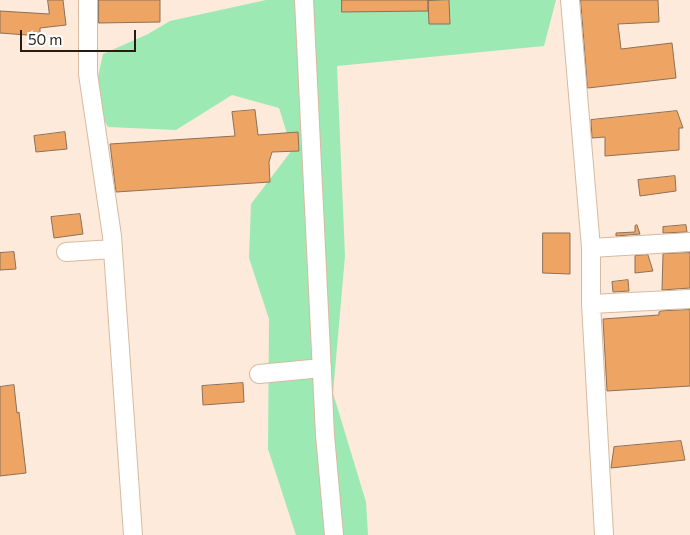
<!DOCTYPE html>
<html>
<head>
<meta charset="utf-8">
<style>
  body { margin:0 }
  #map { position:relative; width:690px; height:535px; overflow:hidden; background:#fdeada; font-family:Commissioner,sans-serif }
  canvas { display:block }
  .scale { position:absolute; left:20px; top:30px; width:116px; height:22px; box-sizing:border-box; border:2px solid #271c12; border-top:0; padding-left:6px; font-size:15px; line-height:18px; white-space:nowrap; color:#271c12; -webkit-text-stroke:4px #fff; paint-order:stroke }
</style>
</head>
<body>
<div id="map">
<canvas width="690" height="535"></canvas>
<div class="scale">50 m</div>
</div>
<script>
const ctx = document.querySelector('canvas').getContext('2d');
ctx.lineJoin = 'round';
function paint(path, color) { ctx.fillStyle = color; ctx.fill(path, 'evenodd'); }
function trace(path, color, width, dash) { ctx.strokeStyle = color; ctx.lineWidth = width; ctx.lineCap = dash ? 'butt' : 'round'; ctx.setLineDash(dash || []); ctx.stroke(path); }
paint(new Path2D(`
  M266,0H556L544,46L337,66L345,256L333,393L366,502L368,535H296L268,449L269,319L249,258L251,204L292,150L279,108L232,95L176,130L108,127L93,99L103,54L148,34L170,21Z`), '#9de9b4');
const building = new Path2D(`
  M48,0H63L66,25L40,28V36L0,33V11L49,14Z
  M99,0H160V22L99,23Z
  M342,0H428V11L342,12Z
  M449,0L450,24H429L428,1Z
  M581,0H658L659,22L618,24L621,49L672,43L676,78L588,88Z
  M255,110L258,135L298,132L299,151L272,152L269,162L270,182L116,192L110,144L235,136L232,112Z
  M677,111L683,128H679V150L605,156V137L592,138L591,120Z
  M65,132L67,149L36,152L34,136Z
  M675,176L676,191L640,196L638,180Z
  M80,214L83,234L54,238L51,217Z
  M637,225L640,234L616,236V233L635,232V226Z
  M686,225L687,232L663,233V227Z
  M543,233H570V274L543,273Z
  M14,252L16,269L0,270V253Z
  M690,253V288L662,290L663,254Z
  M648,255L653,271L635,273V256Z
  M628,280L629,291L613,292L612,282Z
  M690,310V386L607,391L603,319L659,315V312L661,311Z
  M243,383L244,402L203,405L202,386Z
  M14,385L17,413L19,412L26,473L0,476V387Z
  M681,441L685,460L611,468L614,447Z`);
paint(building, '#eea463');
trace(building, '#8c7059', 1);
const minor = new Path2D(`
  M88,0V74L112,236L133,535
  M304,0L325,435L334,535
  M570,0L591,248V304L604,535
  M591,248L690,242
  M66,252L113,249
  M591,304L690,299
  M259,374L322,368`);
trace(minor, '#d7baa0', 20);
trace(minor, '#fff', 18);
</script>
</body>
</html>
